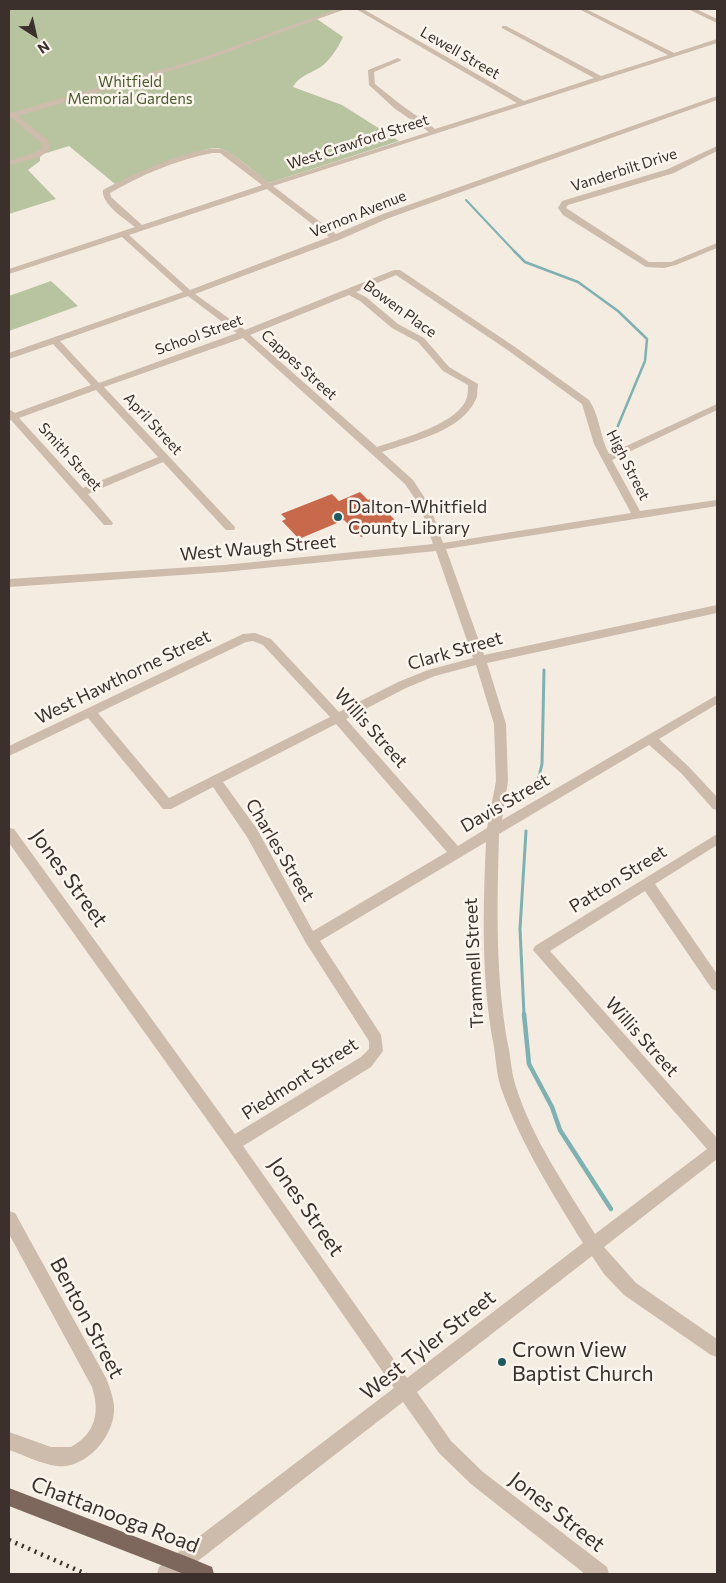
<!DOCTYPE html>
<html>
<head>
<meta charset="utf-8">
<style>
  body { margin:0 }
  #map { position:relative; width:726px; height:1583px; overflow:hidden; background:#f4ebe1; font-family:Commissioner,sans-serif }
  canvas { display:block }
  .frame { position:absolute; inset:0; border:10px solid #3b302b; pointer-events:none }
  .north { position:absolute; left:10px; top:10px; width:50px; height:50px; -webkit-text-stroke:4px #fbf5ee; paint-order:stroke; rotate:145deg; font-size:14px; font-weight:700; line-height:20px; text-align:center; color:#3b302b }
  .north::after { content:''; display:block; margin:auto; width:18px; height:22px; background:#3b302b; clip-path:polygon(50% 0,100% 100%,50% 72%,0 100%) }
</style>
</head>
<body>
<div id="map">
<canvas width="726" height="1583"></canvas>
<div class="frame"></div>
<div class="north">N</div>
</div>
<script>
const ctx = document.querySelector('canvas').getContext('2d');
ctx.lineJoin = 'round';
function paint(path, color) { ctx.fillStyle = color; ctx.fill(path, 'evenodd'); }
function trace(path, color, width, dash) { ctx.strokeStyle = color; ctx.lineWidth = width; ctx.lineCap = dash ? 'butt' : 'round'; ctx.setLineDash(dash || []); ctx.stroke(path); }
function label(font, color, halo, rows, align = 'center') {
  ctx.font = font + ' Commissioner,sans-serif'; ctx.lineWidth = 5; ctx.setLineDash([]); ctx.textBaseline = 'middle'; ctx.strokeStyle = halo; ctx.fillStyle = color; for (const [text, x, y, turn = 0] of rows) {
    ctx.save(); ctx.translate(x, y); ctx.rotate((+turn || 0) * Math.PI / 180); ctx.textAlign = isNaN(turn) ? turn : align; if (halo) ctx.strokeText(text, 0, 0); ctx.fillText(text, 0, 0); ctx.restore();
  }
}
paint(new Path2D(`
  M9,9H346L317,19L343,37C338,48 329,62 319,68C309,74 299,76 293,87L342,105L399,141L269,183C256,174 233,151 218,148C201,146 134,176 115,184L69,146L40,155V161L28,170L56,199L9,214Z
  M51,281L78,306L9,331V296Z`), '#b8c4a0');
trace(new Path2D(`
  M466,200L515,252`), '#7fb0b2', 2);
trace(new Path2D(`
  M514,251L525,262L578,282L618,311L647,339L645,361L612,440`), '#7fb0b2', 2.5);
trace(new Path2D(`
  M535,794L542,764L544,670
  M524,1015L520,929L526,831`), '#7fb0b2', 3);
trace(new Path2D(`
  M524,1014L529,1064L552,1107L560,1130L611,1209`), '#7fb0b2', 4.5);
paint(new Path2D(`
  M360,492L368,500L373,498L397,522L361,537L344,520L299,539L282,521L286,519L281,514L332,494L339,501Z`), '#c8694b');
paint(new Path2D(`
  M337,9H345L203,61L18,116L48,140L50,149L40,157L9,165V161L34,153L42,148L41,143L10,117V113L199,59Z
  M356,9H363L524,101L594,78L502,28V26H506L601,76L668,55L579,9H586L674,53L717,39V43L273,186L336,234L383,214L717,96V100L389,218L339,240L195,294L245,330L394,270H400L515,347L589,400C600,416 600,437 609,454L717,404V410L612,460L640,511L717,500V506L446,549L484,655L717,605V613L487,663L506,724L508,781L502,820L717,695V704L659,739L689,767L717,797V810L713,809L681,773L649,745L499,834C497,906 495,979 509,1050C511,1062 512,1075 516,1087C533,1140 566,1187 595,1234L707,1149L533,950L535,946L717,834V845L655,884L717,974V991L712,989L645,891L550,951L717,1138V1159L604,1247L636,1283L717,1339V1357L711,1355L624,1295L604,1274L592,1256L417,1392L451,1441L483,1472L607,1567L609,1574H585L471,1484L439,1453L403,1402L181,1574H157L159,1567L394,1388L228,1149L9,843V828L14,829L235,1134L361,1057L369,1049V1041L306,943L247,837L213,787L171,809H163L88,718L9,756V746L243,634L255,633L271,639L339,712L398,682L428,670L473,658L436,551L224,572L9,587V579L224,565L433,544L420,506L405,484L243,338L104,387L234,526L235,528L234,530H226L163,462L88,494L113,523L112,525H104L11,420L9,421V409L15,413L91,385L53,344L9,359V353L183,292L122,237L9,274V269L135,227C125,219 101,204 103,190C127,177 196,144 222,149C231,151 260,176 269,183L429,132L394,108L369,85L368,70L398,58L401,60L400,61L374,72L375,84L400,104L435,129L517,103ZM212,153H220L262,185L142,225L111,197L110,193C141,175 176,160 212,153ZM267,189L329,237L190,290L129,235ZM396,275L509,351L582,404L594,444L631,513L443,543L430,506L413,480L382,452C413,441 461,432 476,399C478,395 477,389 478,384L449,367L424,338L398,324L366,297L356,292ZM349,295L360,301L392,328L418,342L443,371L468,385C468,389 468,393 467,397C460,424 400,439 377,447L250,335ZM188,296L237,333L99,383L60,341ZM96,390L158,457L83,488L19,418ZM253,641L263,645L330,717L169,798L98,713L246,642ZM476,665L494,724L496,781L487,828L458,846L346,719L406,688L435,676ZM336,724L447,852L313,931L257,829L223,782ZM486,842C483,910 481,980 494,1047C496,1061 497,1076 501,1088C521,1144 552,1193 583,1243L407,1378L243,1146L371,1067L383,1051L381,1035L320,941Z
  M688,9H696L717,19V23Z
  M717,146V151L674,173L568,205L566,208L649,262H671L717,243V248L676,265L664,268L646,267L563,215L558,208L562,201L668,169Z
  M9,1211L15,1213L106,1378C110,1388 115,1401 114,1412C112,1439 85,1469 57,1466C41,1464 24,1455 9,1450V1432L51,1447H71C96,1433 100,1412 92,1387L9,1234Z`), '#cdbbac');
paint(new Path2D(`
  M9,1488L188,1557L212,1567L214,1574H184L9,1506Z`), '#7d675c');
trace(new Path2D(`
  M9,1540L86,1574`), '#3b302b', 4.5, [2, 5]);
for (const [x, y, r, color] of [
  [338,517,5,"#1f5a5e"],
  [502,1362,5,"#1f5a5e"]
]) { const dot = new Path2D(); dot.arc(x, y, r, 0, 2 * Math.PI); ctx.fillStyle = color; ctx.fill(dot); trace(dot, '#fbf5ee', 2); }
label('15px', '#3b302b', '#fbf5ee', [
  ["Lewell Street",460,53,30],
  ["West Crawford Street",358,142,-18],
  ["Vanderbilt Drive",624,170,-18],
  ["Vernon Avenue",358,214,-22],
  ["Bowen Place",400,309,36],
  ["School Street",199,335,-20],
  ["Cappes Street",299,365,42],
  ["April Street",153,424,47],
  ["Smith Street",70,457,48],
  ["High Street",628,465,63]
]);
label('15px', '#4a5a2e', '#fbf5ee', [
  ["Whitfield",130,82],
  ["Memorial Gardens",130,99]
]);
label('18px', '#3b302b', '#fbf5ee', [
  ["Dalton-Whitfield",348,507],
  ["County Library",348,528]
], 'left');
label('18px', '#3b302b', '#fbf5ee', [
  ["West Waugh Street",258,548,-5],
  ["Clark Street",455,651,-16],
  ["West Hawthorne Street",123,677,-26],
  ["Willis Street",371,728,48],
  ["Davis Street",505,803,-30],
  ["Charles Street",280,850,59],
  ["Patton Street",618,879,-32],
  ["Trammell Street",474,963,-93],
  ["Willis Street",642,1037,48],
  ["Piedmont Street",300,1079,-33]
]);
label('21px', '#3b302b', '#fbf5ee', [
  ["Jones Street",69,878,54],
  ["Jones Street",306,1207,55],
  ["Benton Street",87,1318,62],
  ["West Tyler Street",428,1345,-38],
  ["Jones Street",557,1512,38],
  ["Chattanooga Road",115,1515,21]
]);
label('21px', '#3b302b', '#fbf5ee', [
  ["Crown View",512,1350],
  ["Baptist Church",512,1374]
], 'left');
</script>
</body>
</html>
